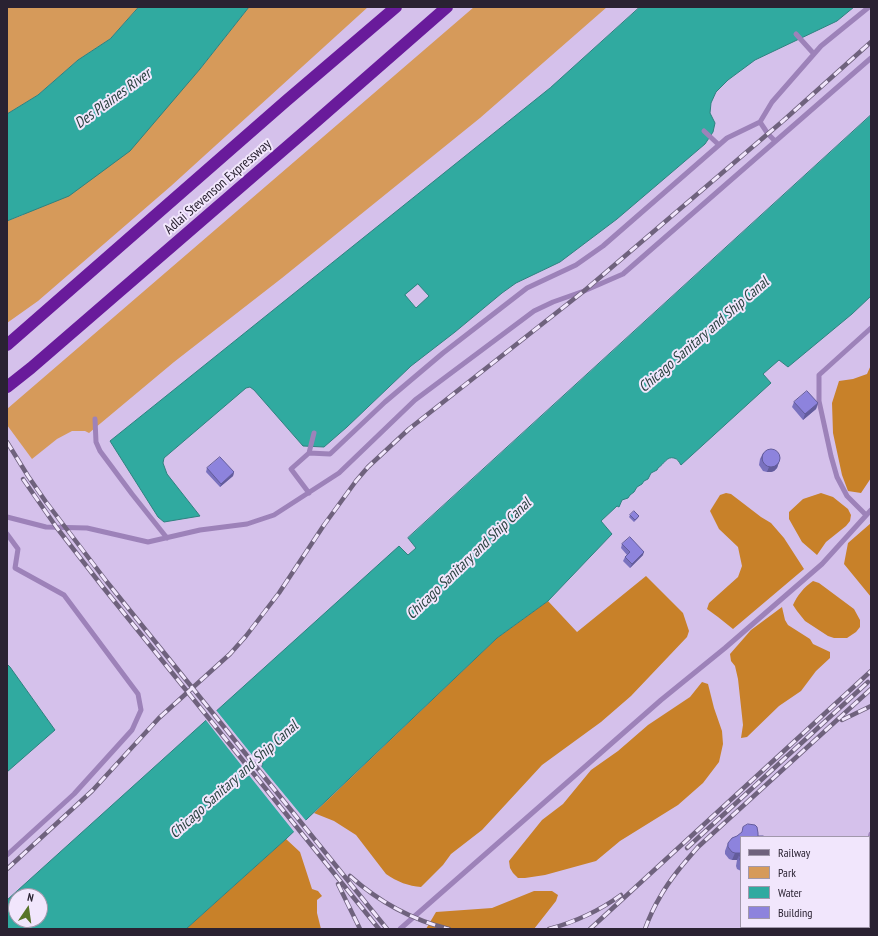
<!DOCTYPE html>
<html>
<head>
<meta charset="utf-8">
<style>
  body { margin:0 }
  #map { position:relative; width:878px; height:936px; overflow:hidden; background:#d5c1eb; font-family:"PT Sans Narrow",sans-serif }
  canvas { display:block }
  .frame { position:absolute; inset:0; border:8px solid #2a2232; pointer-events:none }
  .legend { position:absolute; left:740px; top:836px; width:130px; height:92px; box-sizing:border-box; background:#f1e6fc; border:1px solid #a198ab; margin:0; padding:5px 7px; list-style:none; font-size:12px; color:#2a2232 }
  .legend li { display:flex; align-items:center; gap:8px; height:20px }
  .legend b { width:20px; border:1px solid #a198ab }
  .north { position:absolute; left:8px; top:888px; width:40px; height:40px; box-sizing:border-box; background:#f1e6fc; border:1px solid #a198ab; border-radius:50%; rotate:13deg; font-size:11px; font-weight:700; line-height:16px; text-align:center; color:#2a2232 }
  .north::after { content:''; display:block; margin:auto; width:14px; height:18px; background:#577327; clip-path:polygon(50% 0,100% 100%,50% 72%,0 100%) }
</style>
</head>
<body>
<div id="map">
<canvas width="878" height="936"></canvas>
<div class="frame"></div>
<ul class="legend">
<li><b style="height:5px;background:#6f627d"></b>Railway</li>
<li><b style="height:11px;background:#d69a5a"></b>Park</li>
<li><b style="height:11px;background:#30aaa0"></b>Water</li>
<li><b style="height:11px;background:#8d83dd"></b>Building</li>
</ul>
<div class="north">N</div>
</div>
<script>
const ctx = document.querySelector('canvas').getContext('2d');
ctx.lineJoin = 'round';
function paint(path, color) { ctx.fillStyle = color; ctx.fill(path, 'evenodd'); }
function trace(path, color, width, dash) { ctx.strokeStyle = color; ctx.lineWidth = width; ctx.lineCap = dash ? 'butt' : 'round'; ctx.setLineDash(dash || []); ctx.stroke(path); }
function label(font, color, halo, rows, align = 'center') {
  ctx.font = font + ' "PT Sans Narrow",sans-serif'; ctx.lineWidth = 4; ctx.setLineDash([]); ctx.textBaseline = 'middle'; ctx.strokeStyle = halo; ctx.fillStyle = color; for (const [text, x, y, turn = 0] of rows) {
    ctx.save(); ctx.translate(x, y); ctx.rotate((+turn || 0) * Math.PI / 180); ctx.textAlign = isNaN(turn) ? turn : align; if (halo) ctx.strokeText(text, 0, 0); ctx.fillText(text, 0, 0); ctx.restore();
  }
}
paint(new Path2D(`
  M7,7H139L110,39L78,60L38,95L7,114Z
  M249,7H368L171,186L38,301L7,323V221L23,215L172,100L200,69Z
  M474,7H607L480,118L282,278L174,362L89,433L85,431H72L57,439L32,459L7,425V409Z`), '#d69a5a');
paint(new Path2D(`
  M871,365V478L861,493L848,491L842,475L833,433L832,403L839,381L853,379L867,374Z
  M726,493L731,494L761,517L771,523L784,538L804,569L733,629L718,617L707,609L709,603L738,577L742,566L738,547L719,529L710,511L720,495Z
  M821,493L833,497L848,509L851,515L850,521L846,526L826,542L817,555L802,542L789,519V512L803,499Z
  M871,523V597L844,564L848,543Z
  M646,576L683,613L689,631L687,637L631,696L601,722L542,765L482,830L451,854L443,865L421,887C409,886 397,882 386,874L356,835L334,821L314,813L497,638L548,601L577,632Z
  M813,581L819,583L854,609L860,620V627L856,632L847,638H834L828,636L805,621L797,611L793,605C797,596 804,587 813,581Z
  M782,607L785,620L788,625L810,639L813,644L830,652V658L816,671L801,691L779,706L747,737L741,738L743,725L738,679L735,666L731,661L730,654L751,630Z
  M702,682L708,684L714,708L722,731L723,744L719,762L703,783L678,805L620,841L596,861L545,875L525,878H518L513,873L510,868L509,861L542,820L563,804L591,770L618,751L648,725L690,697Z
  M286,839L300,852L312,889L318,891L322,896L317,900V913L321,929H186Z
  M534,891H552L558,895L556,901L534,929H426L436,912L492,908Z`), '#c88129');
const water = new Path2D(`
  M139,7H249L200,69L130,151L69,196L7,221V114L38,95L78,60L110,39Z
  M640,7H854L837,21L755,60L728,80L716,92L711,103L710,113L715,123L713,132L705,144L617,219L560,262L516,283L502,293L455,332L411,366L347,427L324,447L303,446L254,390L250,387L246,388L164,458L163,463L167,474L200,516L164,522L158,517L110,441L550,88ZM418,284L429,296L416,308L405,295Z
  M871,115V296L852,314L788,367L779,360L763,374L771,383L681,465C679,462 678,459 674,458C667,456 664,464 658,468L657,470L651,473L648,479L644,481L642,484L637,487L634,492L630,495L628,498L622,500L619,507L617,506L601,521L612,534L548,601L497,638L286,839L186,929H7V900L399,546L408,555L416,548L408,538ZM259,758L263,764C260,771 253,775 246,777L242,772C245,764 251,760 259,758ZM16,896H40V920H16Z
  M7,664L10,667L55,730L7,772Z`);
paint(water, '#30aaa0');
trace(water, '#2e817f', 1);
paint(new Path2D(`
  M216,710L257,761H255L246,768L245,770L205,719Z
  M260,765L307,822L295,833L248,774L260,767Z`), '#d5c1eb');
trace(new Path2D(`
  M796,34L814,54
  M760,122L768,134L775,141
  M704,131L719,145
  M95,419L96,442L100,451L132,494L167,538
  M309,453L314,433
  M309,493L291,469L309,453L330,454L385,402L443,353L527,288L576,265L603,246L727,138L760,122L772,102L821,46L869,7
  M866,515L847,496L837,477L831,456L819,401V375L871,328
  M7,517L46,527L87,528L148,542L200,530L247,524L274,515L339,473L415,400L534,311L553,302L584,291L623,274L871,58
  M7,534L18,549L15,568L64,595L138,694L141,710L132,730L74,794L7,855
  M869,843L871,834
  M400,929L661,700L725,648L822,564L871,510
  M817,929L820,927`), '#9d82b9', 5);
trace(new Path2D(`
  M7,345L286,101L396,7
  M7,387L31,368L311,126L447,7`), '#691b9b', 12);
const rail = new Path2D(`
  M7,442L28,476L46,502L107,582L387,929
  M23,479L57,528L102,586L379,929
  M842,720L871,706
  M687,848L868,682
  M7,869L92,791L159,718L230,654L246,636L279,593L324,525L356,481L368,467L409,429L584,291L784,120L871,42
  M350,876C378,901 412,920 449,929
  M338,884L360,929
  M549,929C575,922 599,911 621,895
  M590,929L871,671
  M645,929C649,918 654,907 660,897C670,879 684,863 698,847L871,689`);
trace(rail, '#6f627d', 4.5);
trace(rail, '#f1e6fc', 3, [9]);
paint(new Path2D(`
  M794,402L818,403L816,409L803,420L792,407Z
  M763,453L780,459L777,468L774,471L771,472H767L763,471L759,465L760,459Z
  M207,468L234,472L233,476L220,487L206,472Z
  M630,515L639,516L638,518L634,522L629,517Z
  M622,544L643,555L630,568L623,561L625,557L627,555L621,548Z
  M741,837V871L737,869L736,866L737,860H732L729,859L725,854V851L728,843Z`), '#7971be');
paint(new Path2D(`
  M818,403L816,409L803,420L805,414Z
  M779,462L777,468L774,471L771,472H767L769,467Z
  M234,472L233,476L220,487L221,484Z
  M644,552L643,555L630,568L632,564Z
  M735,853H740L737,860H732Z`), '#635c9b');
const building = new Path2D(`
  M807,391L818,403L805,414L794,402Z
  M762 458a9 9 0 1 1 18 0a9 9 0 1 1-18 0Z
  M220,457L234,472L221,484L207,468Z
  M634,511L639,516L635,520L630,515Z
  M630,537L644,552L632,564L625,557L630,552L622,544Z
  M748,824L755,825L757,827L758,833V836H763L765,837H741V862L739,858L740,853H735L732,852L728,847V843L732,838L737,836L742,832L743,827Z`);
paint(building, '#8d83dd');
trace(building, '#635c9b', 1);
label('14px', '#2a2232', '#f1e6fc', [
  ["Adlai Stevenson Expressway",218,187,-41]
]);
label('italic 15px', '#28413e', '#f1e6fc', [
  ["Des Plaines River",113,99,-36],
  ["Chicago Sanitary and Ship Canal",704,335,-41],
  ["Chicago Sanitary and Ship Canal",469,559,-44],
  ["Chicago Sanitary and Ship Canal",234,780,-42]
]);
</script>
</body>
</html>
